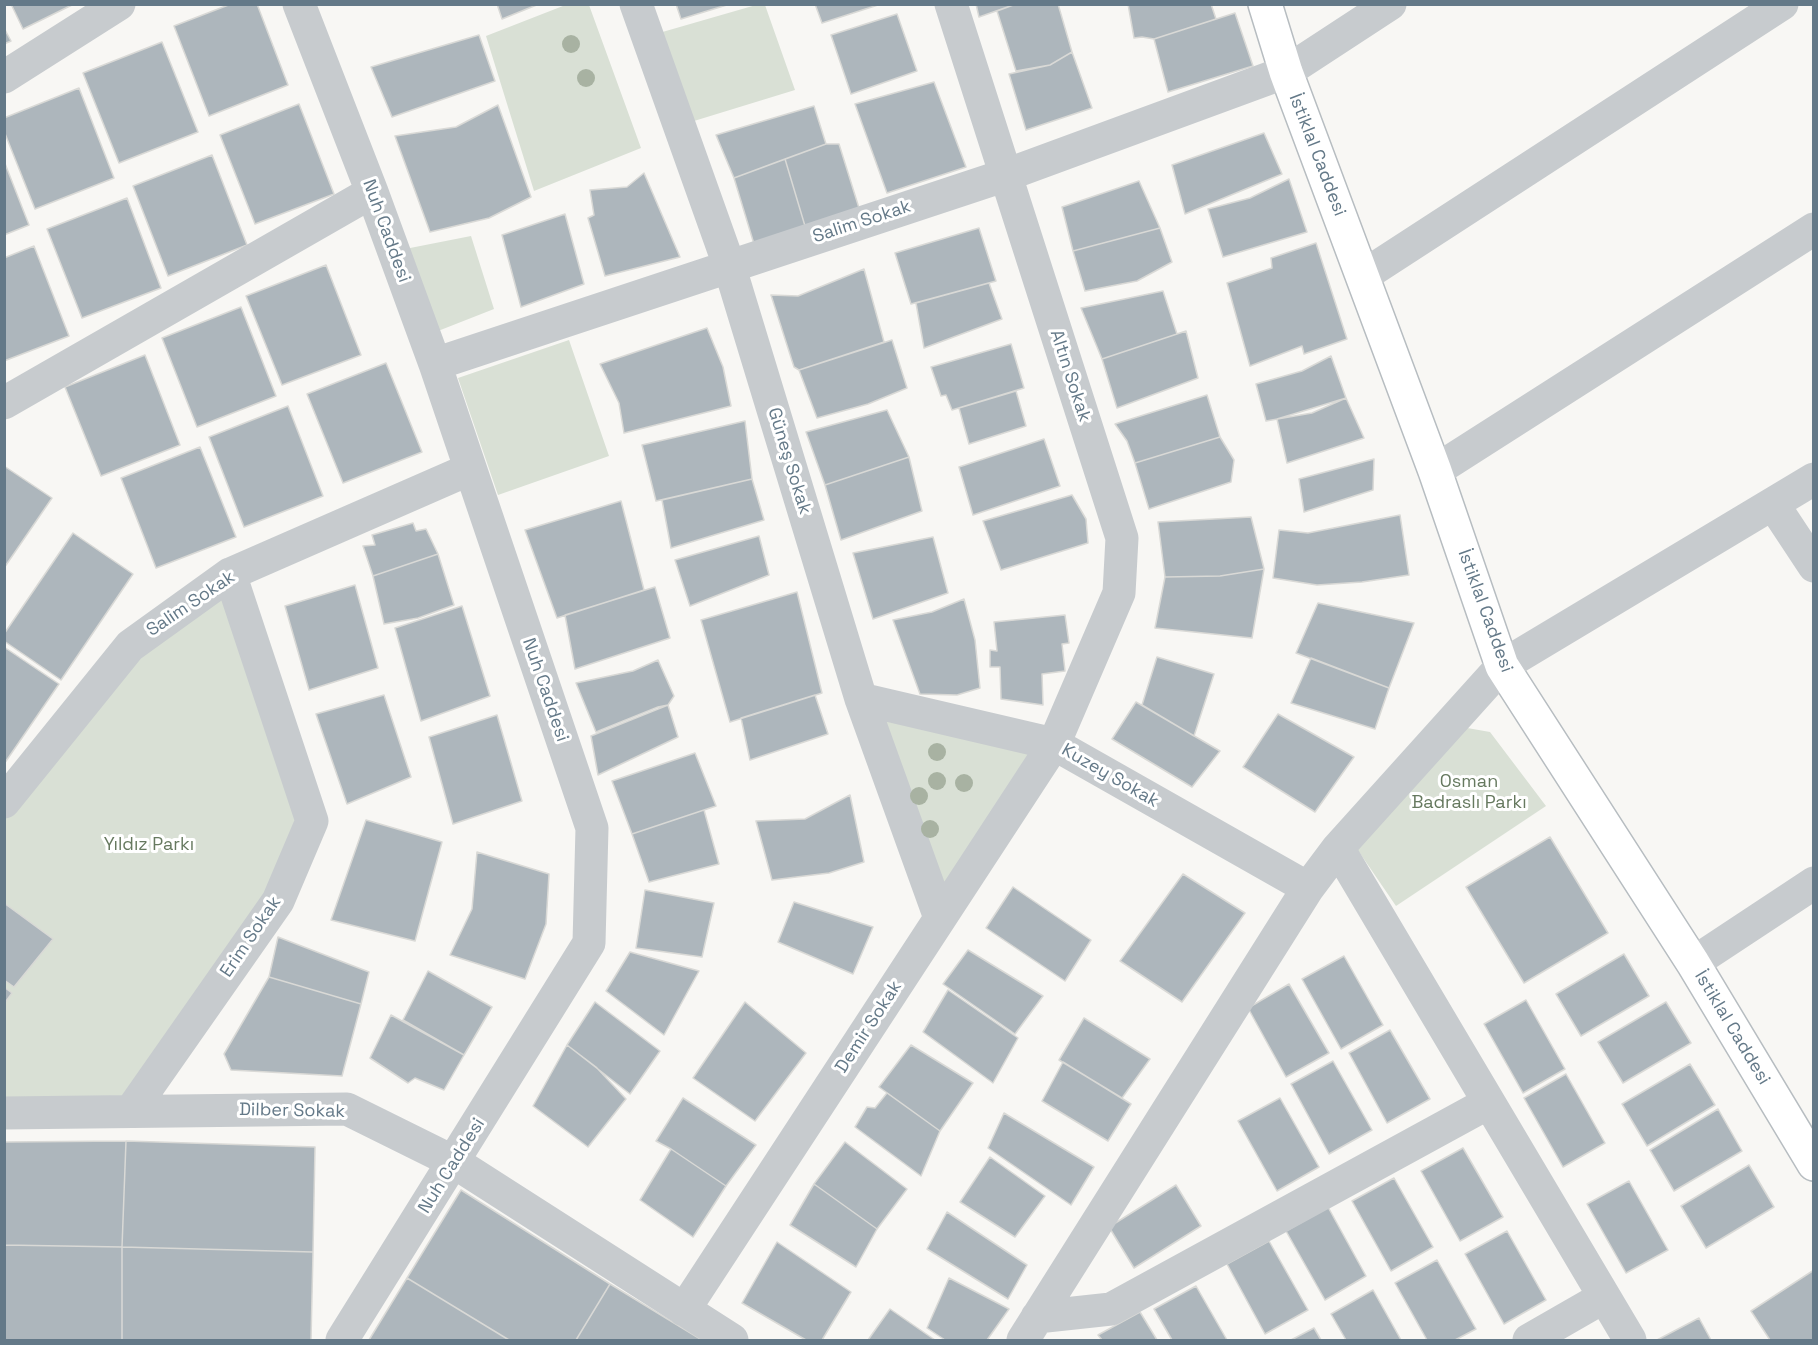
<!DOCTYPE html>
<html>
<head>
<meta charset="utf-8">
<style>
  body { margin:0 }
  #map { position:relative; width:1818px; height:1345px; overflow:hidden; background:#f8f7f4; font-family:"Space Grotesk",sans-serif }
  canvas { display:block }
  .frame { position:absolute; inset:0; border:6px solid #647988; pointer-events:none }
</style>
</head>
<body>
<div id="map">
<canvas width="1818" height="1345"></canvas>
<div class="frame"></div>
</div>
<script>
const ctx = document.querySelector('canvas').getContext('2d');
ctx.lineJoin = 'round';
function paint(path, color) { ctx.fillStyle = color; ctx.fill(path, 'evenodd'); }
function trace(path, color, width, dash) { ctx.strokeStyle = color; ctx.lineWidth = width; ctx.lineCap = dash ? 'butt' : 'round'; ctx.setLineDash(dash || []); ctx.stroke(path); }
function label(font, color, halo, rows, align = 'center') {
  ctx.font = font + ' "Space Grotesk",sans-serif'; ctx.lineWidth = 6; ctx.setLineDash([]); ctx.textBaseline = 'middle'; ctx.strokeStyle = halo; ctx.fillStyle = color; for (const [text, x, y, turn = 0] of rows) {
    ctx.save(); ctx.translate(x, y); ctx.rotate((+turn || 0) * Math.PI / 180); ctx.textAlign = isNaN(turn) ? turn : align; if (halo) ctx.strokeText(text, 0, 0); ctx.fillText(text, 0, 0); ctx.restore();
  }
}
paint(new Path2D(`
  M568,4L589,5L641,148L534,191L486,36Z
  M756,5H765L795,90L694,121L659,33Z
  M471,236L494,309L438,331L405,249Z
  M569,340L609,456L498,495L458,378Z
  M230,574L312,821L131,1111L5,1113V802L130,646Z
  M861,699L1054,744L940,918Z
  M1456,726L1490,732L1546,806L1396,906L1355,846Z`), '#d9e0d5');
const building = new Path2D(`
  M11,4H74L23,29Z
  M231,4H257L288,85L209,116L174,26Z
  M497,4H539L502,19Z
  M676,4H730L681,19Z
  M815,4H881L822,23Z
  M976,4H1016L979,17Z
  M1016,4H1058L1072,52L1050,65L1016,71L997,11Z
  M1128,4H1211L1216,19L1154,39L1142,37L1134,38Z
  M1235,13L1253,66L1168,92L1154,39Z
  M897,14L917,71L851,94L831,35Z
  M4,28L11,41L4,44Z
  M479,35L495,81L392,117L371,67Z
  M162,42L198,132L119,163L83,73Z
  M1072,52L1092,108L1026,130L1009,74L1050,65Z
  M934,82L966,167L887,193L855,104Z
  M79,88L114,178L35,209L4,131V118Z
  M299,104L334,194L255,224L220,135Z
  M498,105L531,197L489,218L430,232L395,136L456,127Z
  M814,106L826,144L734,178L716,135Z
  M1264,133L1282,174L1185,214L1172,165Z
  M826,144H839L859,208L805,226L785,159Z
  M212,155L247,245L168,276L133,186Z
  M785,159L805,226L754,244L734,178Z
  M4,161L29,225L4,235Z
  M644,173L680,257L605,276L588,218L594,215L590,190L627,187Z
  M1289,179L1307,232L1223,257L1208,209L1250,198Z
  M1139,181L1160,228L1073,251L1062,207Z
  M127,198L161,288L82,318L47,229Z
  M565,214L584,284L521,307L502,235Z
  M979,228L996,281L911,304L895,253Z
  M1160,228L1172,262L1137,281L1085,291L1073,251Z
  M1316,243L1347,339L1304,354L1302,346L1250,366L1227,283L1272,268L1271,258Z
  M34,246L69,336L4,361V258Z
  M326,265L361,355L282,385L246,296Z
  M864,269L884,342L799,370L794,367L771,295L798,296Z
  M989,283L1002,319L924,348L916,303Z
  M1163,291L1177,334L1102,359L1081,308Z
  M241,307L276,396L197,427L162,338Z
  M707,328L723,367L731,406L624,433L619,403L600,364Z
  M1186,331L1198,378L1117,408L1102,359Z
  M892,340L907,388L868,404L817,418L799,370Z
  M1011,344L1024,388L952,410L946,395L941,396L931,367Z
  M145,355L180,445L101,476L65,387Z
  M1331,356L1346,398L1312,413L1266,421L1256,384L1302,371Z
  M386,363L422,452L343,483L307,394Z
  M1016,391L1026,426L969,444L959,408Z
  M1207,395L1220,437L1135,463L1127,441L1115,424Z
  M1346,398L1364,438L1287,463L1277,419Z
  M288,406L323,496L244,527L209,437Z
  M887,410L909,457L825,485L806,432Z
  M745,421L752,479L656,501L642,445Z
  M1220,437L1234,460L1231,482L1149,509L1135,463Z
  M1044,439L1060,486L973,515L959,467Z
  M200,447L236,537L156,568L121,478Z
  M909,457L922,511L841,540L825,485Z
  M1374,459L1373,490L1304,512L1299,479Z
  M4,466L52,498L4,568Z
  M752,479L764,520L671,548L662,500Z
  M1072,495L1086,519L1088,543L1001,570L983,521Z
  M621,501L644,590L557,618L525,530Z
  M1400,515L1409,575L1362,582L1317,585L1273,578L1279,530L1308,533Z
  M1251,517L1264,569L1220,576L1165,577L1158,522Z
  M413,523L416,531L426,529L438,554L373,576L363,546L375,545L372,535Z
  M73,533L133,574L61,680L4,641V634Z
  M759,536L769,575L690,606L675,560Z
  M933,537L948,593L873,619L853,553Z
  M438,554L454,605L418,618L384,624L373,576Z
  M1264,569L1252,638L1155,628L1165,577L1220,576Z
  M355,585L378,668L309,690L285,606Z
  M655,587L670,638L575,669L565,615Z
  M797,592L822,693L730,722L701,620Z
  M964,599L975,640L980,688L957,695L920,694L893,620L932,612Z
  M1318,603L1414,623L1389,688L1296,653Z
  M462,606L490,696L421,721L395,628Z
  M1065,615L1069,643L1062,644L1065,671L1042,674L1043,705L1001,699L1000,667H990V650L997,651L994,622Z
  M4,647L59,684L4,764Z
  M1157,657L1214,674L1194,736L1142,705Z
  M1311,658L1389,688L1375,729L1291,703Z
  M658,660L674,696L668,705L658,707L596,732L576,683L633,671Z
  M384,695L411,777L347,804L316,714Z
  M815,695L828,734L750,760L741,718Z
  M1136,702L1220,751L1192,787L1112,739Z
  M668,705L678,737L598,775L591,736Z
  M1278,714L1354,757L1315,812L1243,767Z
  M497,715L522,801L453,824L429,737Z
  M695,753L716,806L632,834L612,781Z
  M850,795L864,862L829,873L772,880L756,821L805,819Z
  M704,810L719,864L649,882L632,834Z
  M366,820L442,842L415,941L331,920Z
  M1550,837L1608,933L1524,983L1466,887Z
  M477,852L549,874L546,924L525,979L450,955L472,909Z
  M1183,874L1245,913L1182,1002L1120,961Z
  M1013,887L1091,940L1065,981L986,928Z
  M645,890L714,903L702,957L636,948Z
  M794,902L873,927L853,974L778,942Z
  M4,903L53,939L14,987L4,980Z
  M278,937L369,972L361,1004L269,977Z
  M968,950L1043,996L1015,1034L943,984Z
  M630,952L699,971L664,1035L606,991Z
  M1624,954L1649,996L1581,1036L1556,994Z
  M1344,956L1383,1025L1341,1049L1302,979Z
  M428,971L492,1007L464,1055L403,1020Z
  M269,977L361,1004L342,1076L231,1070L224,1054Z
  M1289,984L1329,1053L1286,1077L1248,1008Z
  M4,987L12,993L4,1004Z
  M948,990L1018,1038L993,1083L923,1032Z
  M1526,1000L1565,1069L1523,1093L1484,1024Z
  M595,1002L660,1051L630,1094L567,1045Z
  M745,1002L806,1053L755,1121L693,1078Z
  M1666,1002L1691,1043L1623,1083L1598,1042Z
  M391,1015L464,1055L444,1090L415,1078L408,1083L370,1058Z
  M1084,1018L1150,1059L1122,1098L1059,1060Z
  M1390,1030L1430,1099L1387,1123L1349,1053Z
  M567,1045L596,1067L626,1099L588,1147L533,1106Z
  M911,1045L973,1083L940,1131L879,1087Z
  M1333,1061L1372,1130L1329,1154L1291,1084Z
  M1063,1062L1131,1104L1108,1141L1042,1101Z
  M1690,1064L1715,1105L1647,1146L1622,1104Z
  M1566,1074L1605,1143L1563,1167L1524,1098Z
  M887,1093L940,1131L921,1176L855,1127L867,1107L875,1108Z
  M683,1098L756,1145L726,1186L671,1149L656,1141Z
  M1280,1098L1319,1167L1277,1191L1238,1121Z
  M1718,1109L1742,1151L1674,1191L1650,1150Z
  M1004,1113L1094,1167L1071,1205L988,1148Z
  M126,1141L122,1247L4,1245V1142Z
  M126,1141L315,1147L313,1252L122,1247Z
  M845,1142L907,1189L877,1229L814,1184Z
  M1463,1148L1503,1217L1460,1241L1421,1171Z
  M671,1149L726,1186L693,1237L640,1200Z
  M990,1157L1045,1196L1015,1237L960,1202Z
  M1749,1165L1774,1207L1706,1248L1681,1206Z
  M1394,1178L1433,1247L1391,1271L1352,1201Z
  M1629,1181L1668,1250L1626,1273L1587,1204Z
  M814,1184L877,1229L856,1267L790,1225Z
  M1176,1185L1201,1226L1134,1268L1109,1227Z
  M461,1190L610,1284L576,1340H509L407,1278Z
  M1328,1207L1366,1276L1325,1300L1286,1231Z
  M947,1212L1027,1265L1008,1299L927,1249Z
  M1507,1231L1546,1300L1504,1324L1465,1254Z
  M1269,1241L1308,1310L1265,1334L1227,1264Z
  M777,1242L851,1292L822,1340H806L742,1303Z
  M4,1245L122,1247V1340H4Z
  M122,1247L313,1252L311,1340H122Z
  M1437,1260L1476,1329L1455,1340H1427L1395,1283Z
  M1814,1270V1340H1770L1751,1311Z
  M407,1278L509,1340H369Z
  M949,1278L1009,1309L987,1340H945L927,1328Z
  M610,1284L702,1340H576Z
  M1196,1286L1227,1340H1172L1154,1309Z
  M1373,1290L1401,1340H1346L1331,1314Z
  M890,1309L935,1340H868Z
  M1140,1312L1157,1340H1102L1098,1335Z
  M1699,1318L1711,1340H1657Z
  M1314,1328L1321,1340H1291Z`);
paint(building, '#adb6bc');
trace(building, '#d9d9d6', 1.5);
const secondary = new Path2D(`
  M1265,4L1286,72L1435,471L1502,666L1693,963L1814,1164`);
trace(secondary, '#b7bdc1', 36);
trace(new Path2D(`
  M299,4L372,192L435,364L592,828L589,943L342,1340
  M636,4L729,265L861,699L940,918
  M4,77L119,4
  M1363,276L1782,4
  M435,364L1006,175L1286,72L1390,4
  M4,403L372,192
  M1435,471L1814,229
  M1773,504L1814,566
  M861,699L1054,744L1308,888
  M4,802L130,646L230,574L470,469
  M1338,848L1630,1340
  M1693,963L1814,883
  M131,1111L278,901L312,821L230,574
  M4,1113L347,1109L454,1162L732,1340
  M684,1310L1054,744L1119,593L1122,538L951,4
  M1037,1317L1111,1309L1488,1103
  M1023,1340L1308,888L1338,848L1502,666L1814,479
  M1529,1340L1604,1297`), '#c7cbce', 33);
trace(secondary, '#fff', 33);
ctx.fillStyle = '#a8b2a2';
for (const [x, y] of [
  [571,44],
  [586,78],
  [937,752],
  [937,781],
  [964,783],
  [919,796],
  [930,829]
]) { ctx.beginPath(); ctx.arc(x, y, 9, 0, 2 * Math.PI); ctx.fill(); }
label('18px', '#647988', '#fff', [
  ["İstiklal Caddesi",1317,155,69],
  ["Salim Sokak",862,222,-18],
  ["Nuh Caddesi",386,231,70],
  ["Altın Sokak",1070,376,72],
  ["Güneş Sokak",789,461,73],
  ["Salim Sokak",191,604,-34],
  ["İstiklal Caddesi",1485,611,70],
  ["Nuh Caddesi",545,690,71],
  ["Kuzey Sokak",1110,776,30],
  ["Erim Sokak",251,937,-56],
  ["Demir Sokak",869,1027,-57],
  ["İstiklal Caddesi",1732,1028,59],
  ["Dilber Sokak",292,1111,1],
  ["Nuh Caddesi",452,1166,-58]
]);
label('18px', '#66795f', '#fff', [
  ["Osman",1469,782],
  ["Badraslı Parkı",1469,803],
  ["Yıldız Parkı",149,845]
]);
</script>
</body>
</html>
